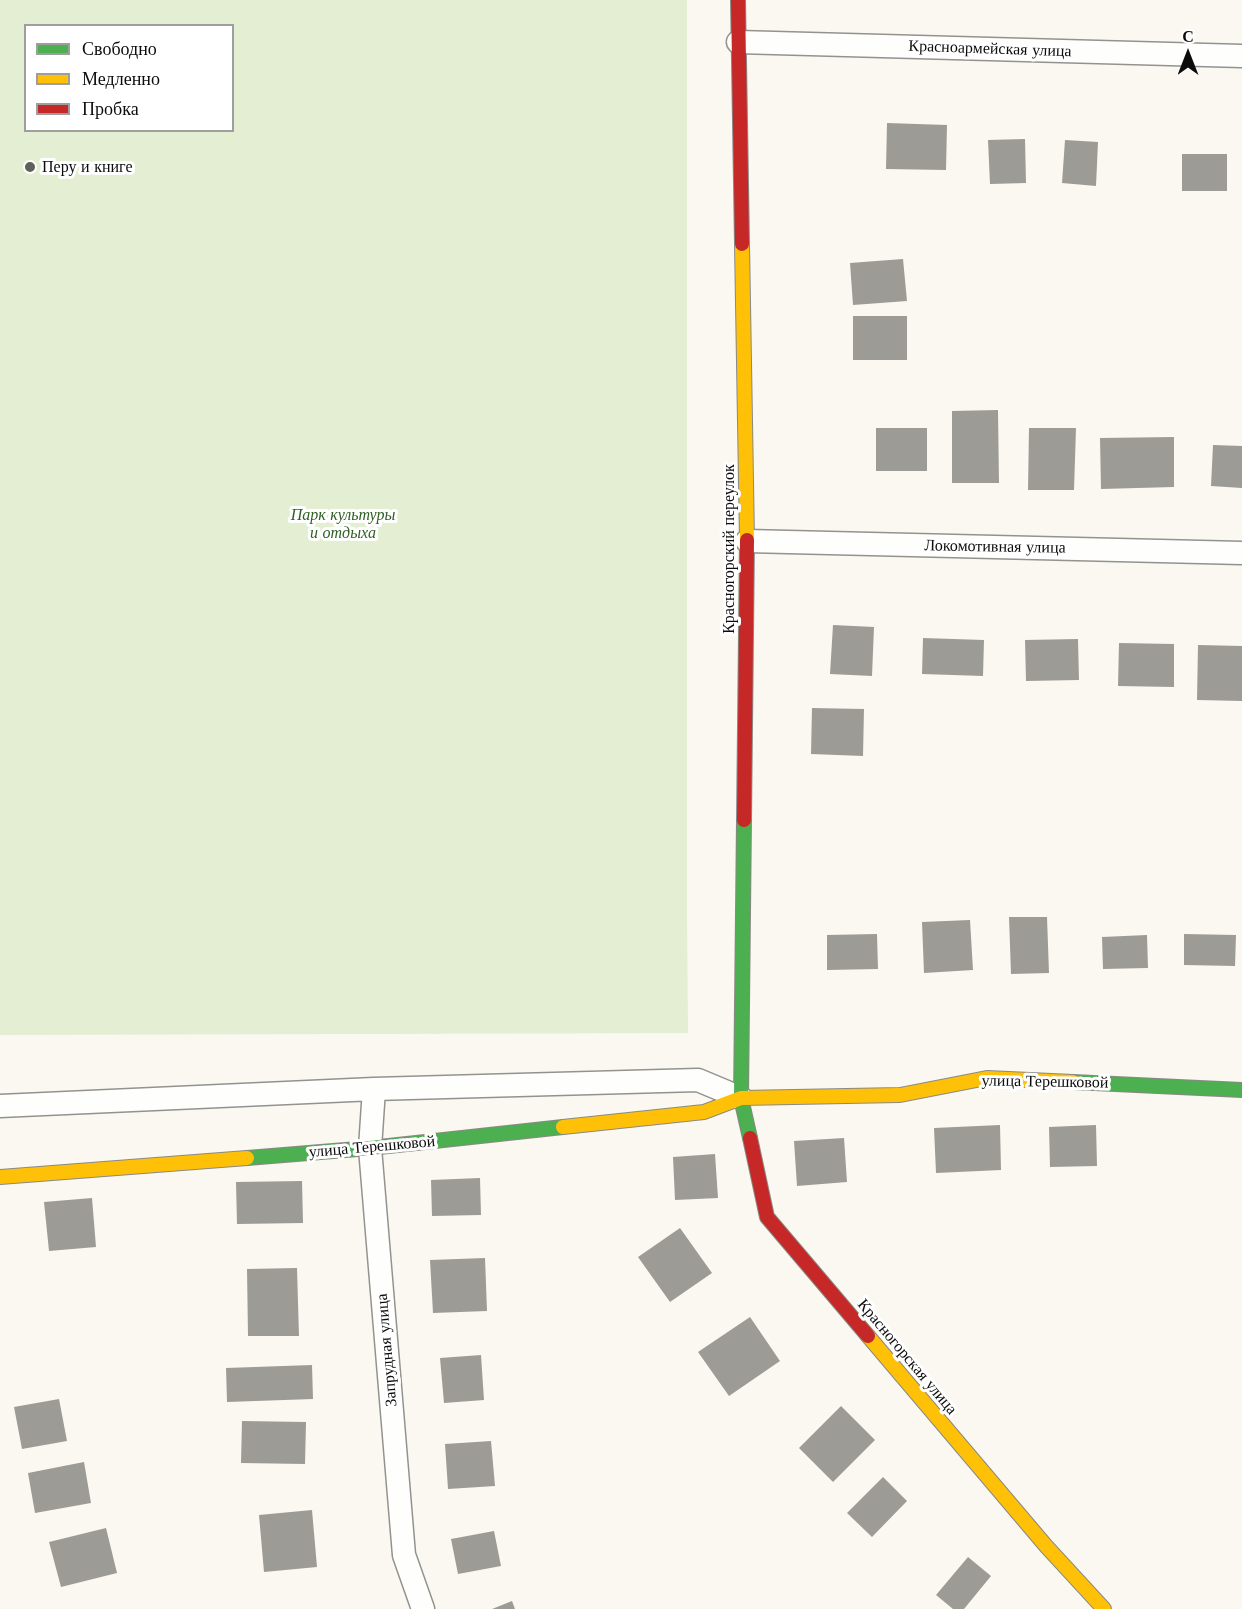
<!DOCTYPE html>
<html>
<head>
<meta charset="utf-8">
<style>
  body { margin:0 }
  #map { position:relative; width:1242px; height:1609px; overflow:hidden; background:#faf8f0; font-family:"Libre Baskerville",serif }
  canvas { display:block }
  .legend { position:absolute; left:24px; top:24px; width:210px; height:108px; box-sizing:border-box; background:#fff; border:2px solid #9e9e9e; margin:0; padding:8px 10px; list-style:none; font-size:18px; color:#0c0c0c }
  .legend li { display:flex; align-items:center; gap:12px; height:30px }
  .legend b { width:30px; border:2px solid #9e9e9e }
  .north { position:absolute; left:1158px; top:24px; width:60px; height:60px; -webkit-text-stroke:4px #fff; paint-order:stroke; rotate:0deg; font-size:16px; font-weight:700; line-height:24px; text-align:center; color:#0c0c0c }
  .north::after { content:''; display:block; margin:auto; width:21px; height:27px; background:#0c0c0c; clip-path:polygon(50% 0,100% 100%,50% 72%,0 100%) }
</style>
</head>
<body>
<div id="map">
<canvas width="1242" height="1609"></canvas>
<ul class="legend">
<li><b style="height:8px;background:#4caf50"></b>Свободно</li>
<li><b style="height:8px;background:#ffc107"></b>Медленно</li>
<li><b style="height:8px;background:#c62828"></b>Пробка</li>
</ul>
<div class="north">С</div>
</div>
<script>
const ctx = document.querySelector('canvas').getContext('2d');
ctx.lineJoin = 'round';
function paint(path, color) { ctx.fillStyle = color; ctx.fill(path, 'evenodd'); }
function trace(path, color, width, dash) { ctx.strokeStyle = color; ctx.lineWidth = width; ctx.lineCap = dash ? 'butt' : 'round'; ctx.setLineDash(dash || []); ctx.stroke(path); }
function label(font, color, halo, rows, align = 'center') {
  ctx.font = font + ' "Libre Baskerville",serif'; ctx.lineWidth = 6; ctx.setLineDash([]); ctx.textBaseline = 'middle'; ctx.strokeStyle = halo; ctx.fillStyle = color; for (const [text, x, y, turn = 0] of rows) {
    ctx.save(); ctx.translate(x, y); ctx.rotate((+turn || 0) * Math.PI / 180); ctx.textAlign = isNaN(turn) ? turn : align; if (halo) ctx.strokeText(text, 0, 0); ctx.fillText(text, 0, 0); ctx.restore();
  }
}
paint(new Path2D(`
  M0,0H687V919L688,1033L0,1035ZM26,26H232V130H26Z`), '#e3eed2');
paint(new Path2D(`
  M887,123L947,125L946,170L886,169Z
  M1025,139L1026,183L990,184L988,140Z
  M1065,140L1098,142L1096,186L1062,183Z
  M1182,154H1227V191H1182Z
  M903,259L907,301L853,305L850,263Z
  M853,316H907V360H853Z
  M998,410L999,483H952V411Z
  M876,428H927V471H876Z
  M1029,428H1076L1074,490H1028Z
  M1174,437V487L1101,489L1100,438Z
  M1213,445L1242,446V488L1211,486Z
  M833,625L874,627L872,676L830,674Z
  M923,638L984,640L983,676L922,674Z
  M1078,639L1079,680L1026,681L1025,640Z
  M1119,643L1174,644V687L1118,686Z
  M1198,645L1242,646V701L1197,700Z
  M812,708L864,709L863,756L811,754Z
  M1009,917H1047L1049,973L1011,974Z
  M970,920L973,970L924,973L922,922Z
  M877,934L878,969L827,970V935Z
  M1184,934L1236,935L1235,966L1184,965Z
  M1147,935L1148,968L1103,969L1102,937Z
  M1000,1125L1001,1170L936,1173L934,1128Z
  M1096,1125L1097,1166L1050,1167L1049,1127Z
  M844,1138L847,1182L797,1186L794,1141Z
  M715,1154L718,1198L675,1200L673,1157Z
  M480,1178L481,1215L432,1216L431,1180Z
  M302,1181L303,1223L237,1224L236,1182Z
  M92,1198L96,1247L49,1251L44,1202Z
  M680,1228L712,1273L670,1302L638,1257Z
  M485,1258L487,1311L433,1313L430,1260Z
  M297,1268L299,1336H248L247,1269Z
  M750,1317L780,1361L729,1396L698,1352Z
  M481,1355L484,1400L444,1403L440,1358Z
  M312,1365L313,1399L227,1402L226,1368Z
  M59,1399L67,1441L22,1449L14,1407Z
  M841,1406L875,1440L833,1482L799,1448Z
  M242,1421L306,1422L305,1464L241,1463Z
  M491,1441L495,1486L448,1489L445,1444Z
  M84,1462L91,1503L35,1513L28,1473Z
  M883,1477L907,1501L872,1537L847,1513Z
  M312,1510L317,1567L264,1572L259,1515Z
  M106,1528L117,1573L61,1587L49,1542Z
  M494,1531L501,1566L458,1574L451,1539Z
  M968,1557L991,1576L964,1609H953L936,1595Z
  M512,1601L515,1609H492Z`), '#9d9b96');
const street = new Path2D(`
  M738,42L1242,56
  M747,541L1242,553
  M374,1089L370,1148L404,1555L423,1609
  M0,1106L374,1089L698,1080L741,1098`);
const fast = new Path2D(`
  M744,820L741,1098L750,1138
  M1073,1082L1242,1090
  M247,1158L370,1148L563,1127`);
const slow = new Path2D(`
  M742,244L747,540
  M563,1127L704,1112L741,1098L900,1095L987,1078L1073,1082
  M0,1177L247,1158
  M868,1336L1046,1546L1104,1609`);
const jam = new Path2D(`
  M738,0L742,244
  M744,820L747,540
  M750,1138L767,1217L868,1336`);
trace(street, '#93928f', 25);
trace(fast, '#8a8985', 16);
trace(slow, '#8a8985', 16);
trace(jam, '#8a8985', 16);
trace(street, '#fefefd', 22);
trace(fast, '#4caf50', 14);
trace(slow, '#ffc107', 14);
trace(jam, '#c62828', 14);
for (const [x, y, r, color] of [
  [30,167,6,"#5f5f5c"]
]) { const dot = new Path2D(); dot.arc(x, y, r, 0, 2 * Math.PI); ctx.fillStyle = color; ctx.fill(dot); trace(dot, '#fff', 2); }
label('16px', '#0c0c0c', '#fff', [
  ["Красноармейская улица",990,49,2],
  ["Локомотивная улица",995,547,1],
  ["Красногорский переулок",729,549,-90],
  ["улица Терешковой",1045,1082,1],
  ["улица Терешковой",372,1147,-5],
  ["Запрудная улица",387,1350,-95],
  ["Красногорская улица",907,1357,50]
]);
label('16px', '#0c0c0c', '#fff', [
  ["Перу и книге",42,167]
], 'left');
label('italic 16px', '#2f5e23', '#fff', [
  ["Парк культуры",343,515],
  ["и отдыха",343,533]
]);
</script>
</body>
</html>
